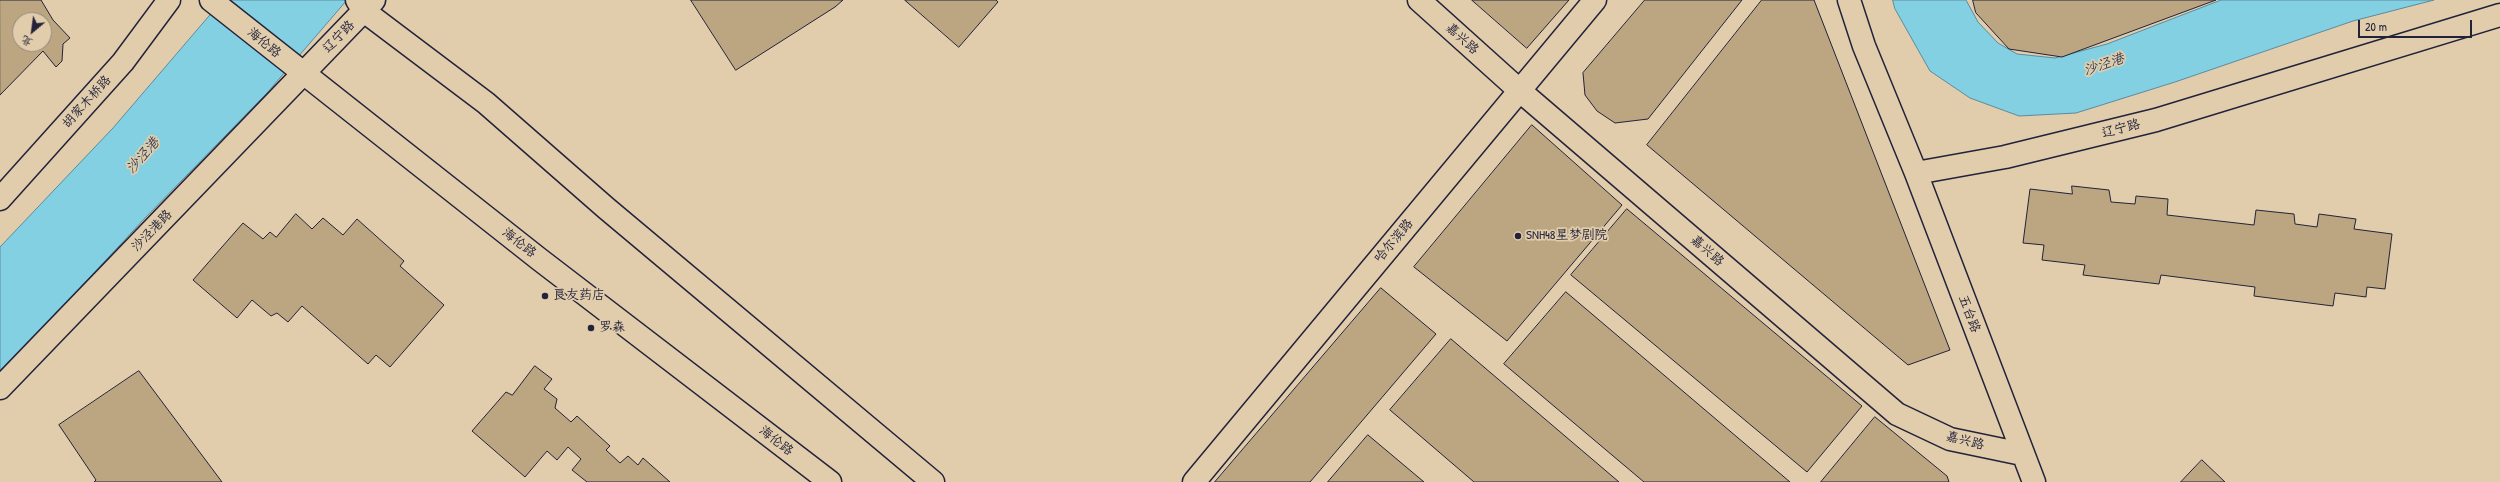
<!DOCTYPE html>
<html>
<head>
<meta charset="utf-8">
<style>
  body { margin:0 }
  #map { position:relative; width:2500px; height:482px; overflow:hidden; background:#e1cdab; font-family:"Patrick Hand","LXGW WenKai TC",sans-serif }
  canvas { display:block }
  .north { position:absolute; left:12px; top:12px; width:40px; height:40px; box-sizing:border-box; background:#e1cdab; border:1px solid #95897e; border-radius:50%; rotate:209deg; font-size:11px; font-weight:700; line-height:16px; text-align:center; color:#22223b }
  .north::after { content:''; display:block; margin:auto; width:14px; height:18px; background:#22223b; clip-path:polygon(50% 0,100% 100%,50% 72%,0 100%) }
  .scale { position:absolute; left:2358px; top:20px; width:114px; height:18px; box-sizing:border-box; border:2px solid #22223b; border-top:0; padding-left:5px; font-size:12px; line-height:14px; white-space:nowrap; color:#22223b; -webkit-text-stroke:3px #e1cdab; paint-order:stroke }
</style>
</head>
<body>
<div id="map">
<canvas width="2500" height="482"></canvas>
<div class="north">北</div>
<div class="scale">20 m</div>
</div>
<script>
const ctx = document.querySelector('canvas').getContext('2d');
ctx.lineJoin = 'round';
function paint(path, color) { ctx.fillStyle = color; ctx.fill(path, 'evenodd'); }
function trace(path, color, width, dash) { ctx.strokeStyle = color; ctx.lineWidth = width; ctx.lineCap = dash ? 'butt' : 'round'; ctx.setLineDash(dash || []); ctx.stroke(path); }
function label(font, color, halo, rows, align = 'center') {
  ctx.font = font + ' "Patrick Hand","LXGW WenKai TC",sans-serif'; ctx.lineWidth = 3.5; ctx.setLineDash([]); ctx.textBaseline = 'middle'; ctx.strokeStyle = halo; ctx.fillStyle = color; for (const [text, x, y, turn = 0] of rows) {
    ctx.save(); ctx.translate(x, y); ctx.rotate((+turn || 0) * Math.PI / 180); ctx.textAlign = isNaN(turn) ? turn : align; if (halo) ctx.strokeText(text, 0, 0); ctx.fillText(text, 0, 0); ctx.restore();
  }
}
const water = new Path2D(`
  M223,0H347L267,93L145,218L0,374V247L113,128Z
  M1893,0H1966L1978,22L1998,43L2017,54L2055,58L2107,44L2221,0H2434L2353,21L2175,82L2076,113L2019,116L1970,98L1930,71L1895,9Z`);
paint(water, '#82d0e1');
trace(water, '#5c8a9f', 1);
const building = new Path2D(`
  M0,0H41L53,20L70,38L63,44L62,61L56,67L43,51L0,95ZM20,20H44V44H20Z
  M691,0H843L835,7L736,70Z
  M905,0H996L998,2L959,47Z
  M1472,0H1569L1527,48Z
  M1645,0H1742L1648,119L1615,123L1597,111L1585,95L1583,73Z
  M1762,0H1814L1950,350L1908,365L1647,145Z
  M1973,0H2216L2062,57L2009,49L1976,13Z
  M1532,125L1622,205L1507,341L1414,267Z
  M2072,186L2109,190L2111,202L2135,204L2136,196L2168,199L2167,215L2254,225L2256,210L2294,214L2295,224L2317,227L2319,214L2356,219L2354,229L2392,234L2385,289L2367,287L2366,297L2335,293L2333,306L2254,296L2255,287L2161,275L2159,284L2083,275L2085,265L2042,260L2044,245L2023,243L2030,189L2072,194Z
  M1627,209L1862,406L1807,472L1571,275Z
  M296,214L312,229L323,218L343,235L357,219L404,261L400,266L444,305L390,367L376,355L368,364L302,306L288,322L277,313L271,316L252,300L237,318L193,280L243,223L263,239L270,232L276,237Z
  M1381,288L1436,334L1310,482H1215Z
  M1566,292L1790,482H1644L1504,364Z
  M1451,339L1619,482H1474L1390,410Z
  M535,366L552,379L544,389L557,399L555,408L571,422L577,416L610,446L606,450L620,463L628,456L638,465L643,458L670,482H587L572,470L581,459L568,447L557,460L547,451L525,477L472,431L506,392L512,395Z
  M139,371L222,482H94L96,480L59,425Z
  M1875,417L1947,476L1949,482H1821Z
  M1368,435L1424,482H1328Z
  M2202,460L2225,482H2181Z`);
paint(building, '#bca681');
trace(building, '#22223b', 1);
const minor = new Path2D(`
  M1419,0L1519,90L1897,414L1950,439L2022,454
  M1849,0L1864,46L1916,173L2034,482
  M1916,173L2005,157L2156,120L2500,15
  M0,199L123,62L169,0
  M0,388L374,0
  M1194,482L1595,0`);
const secondary = new Path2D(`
  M211,0L539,259L830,482
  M357,0L364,11L486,103L606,208L933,482`);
trace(minor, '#22223b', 25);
trace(secondary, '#22223b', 25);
trace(minor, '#e1cdab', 22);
trace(secondary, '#e1cdab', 22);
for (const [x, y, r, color] of [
  [1518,236,4,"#22223b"],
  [545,296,4,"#22223b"],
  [591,328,4,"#22223b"]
]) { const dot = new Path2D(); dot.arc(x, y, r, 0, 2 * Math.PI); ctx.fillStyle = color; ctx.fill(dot); trace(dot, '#e1cdab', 1.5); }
label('13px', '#22223b', '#e1cdab', [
  ["辽宁路",339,37,-46],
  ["嘉兴路",1462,39,42],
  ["海伦路",264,43,39],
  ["胡家木桥路",87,102,-48],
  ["辽宁路",2121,129,-15],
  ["沙泾港路",152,231,-46],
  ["哈尔滨路",1394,241,-50],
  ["海伦路",519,243,38],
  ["嘉兴路",1707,251,41],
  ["五台路",1969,314,69],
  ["海伦路",776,441,38],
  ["嘉兴路",1965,441,14]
]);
label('13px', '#22223b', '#e1cdab', [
  ["SNH48星梦剧院",1526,236],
  ["良友药店",553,296],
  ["罗森",599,328]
], 'left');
label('italic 14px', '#303c54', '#e1cdab', [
  ["沙泾港",2104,65,-19],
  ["沙泾港",143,156,-49]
]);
</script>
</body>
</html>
